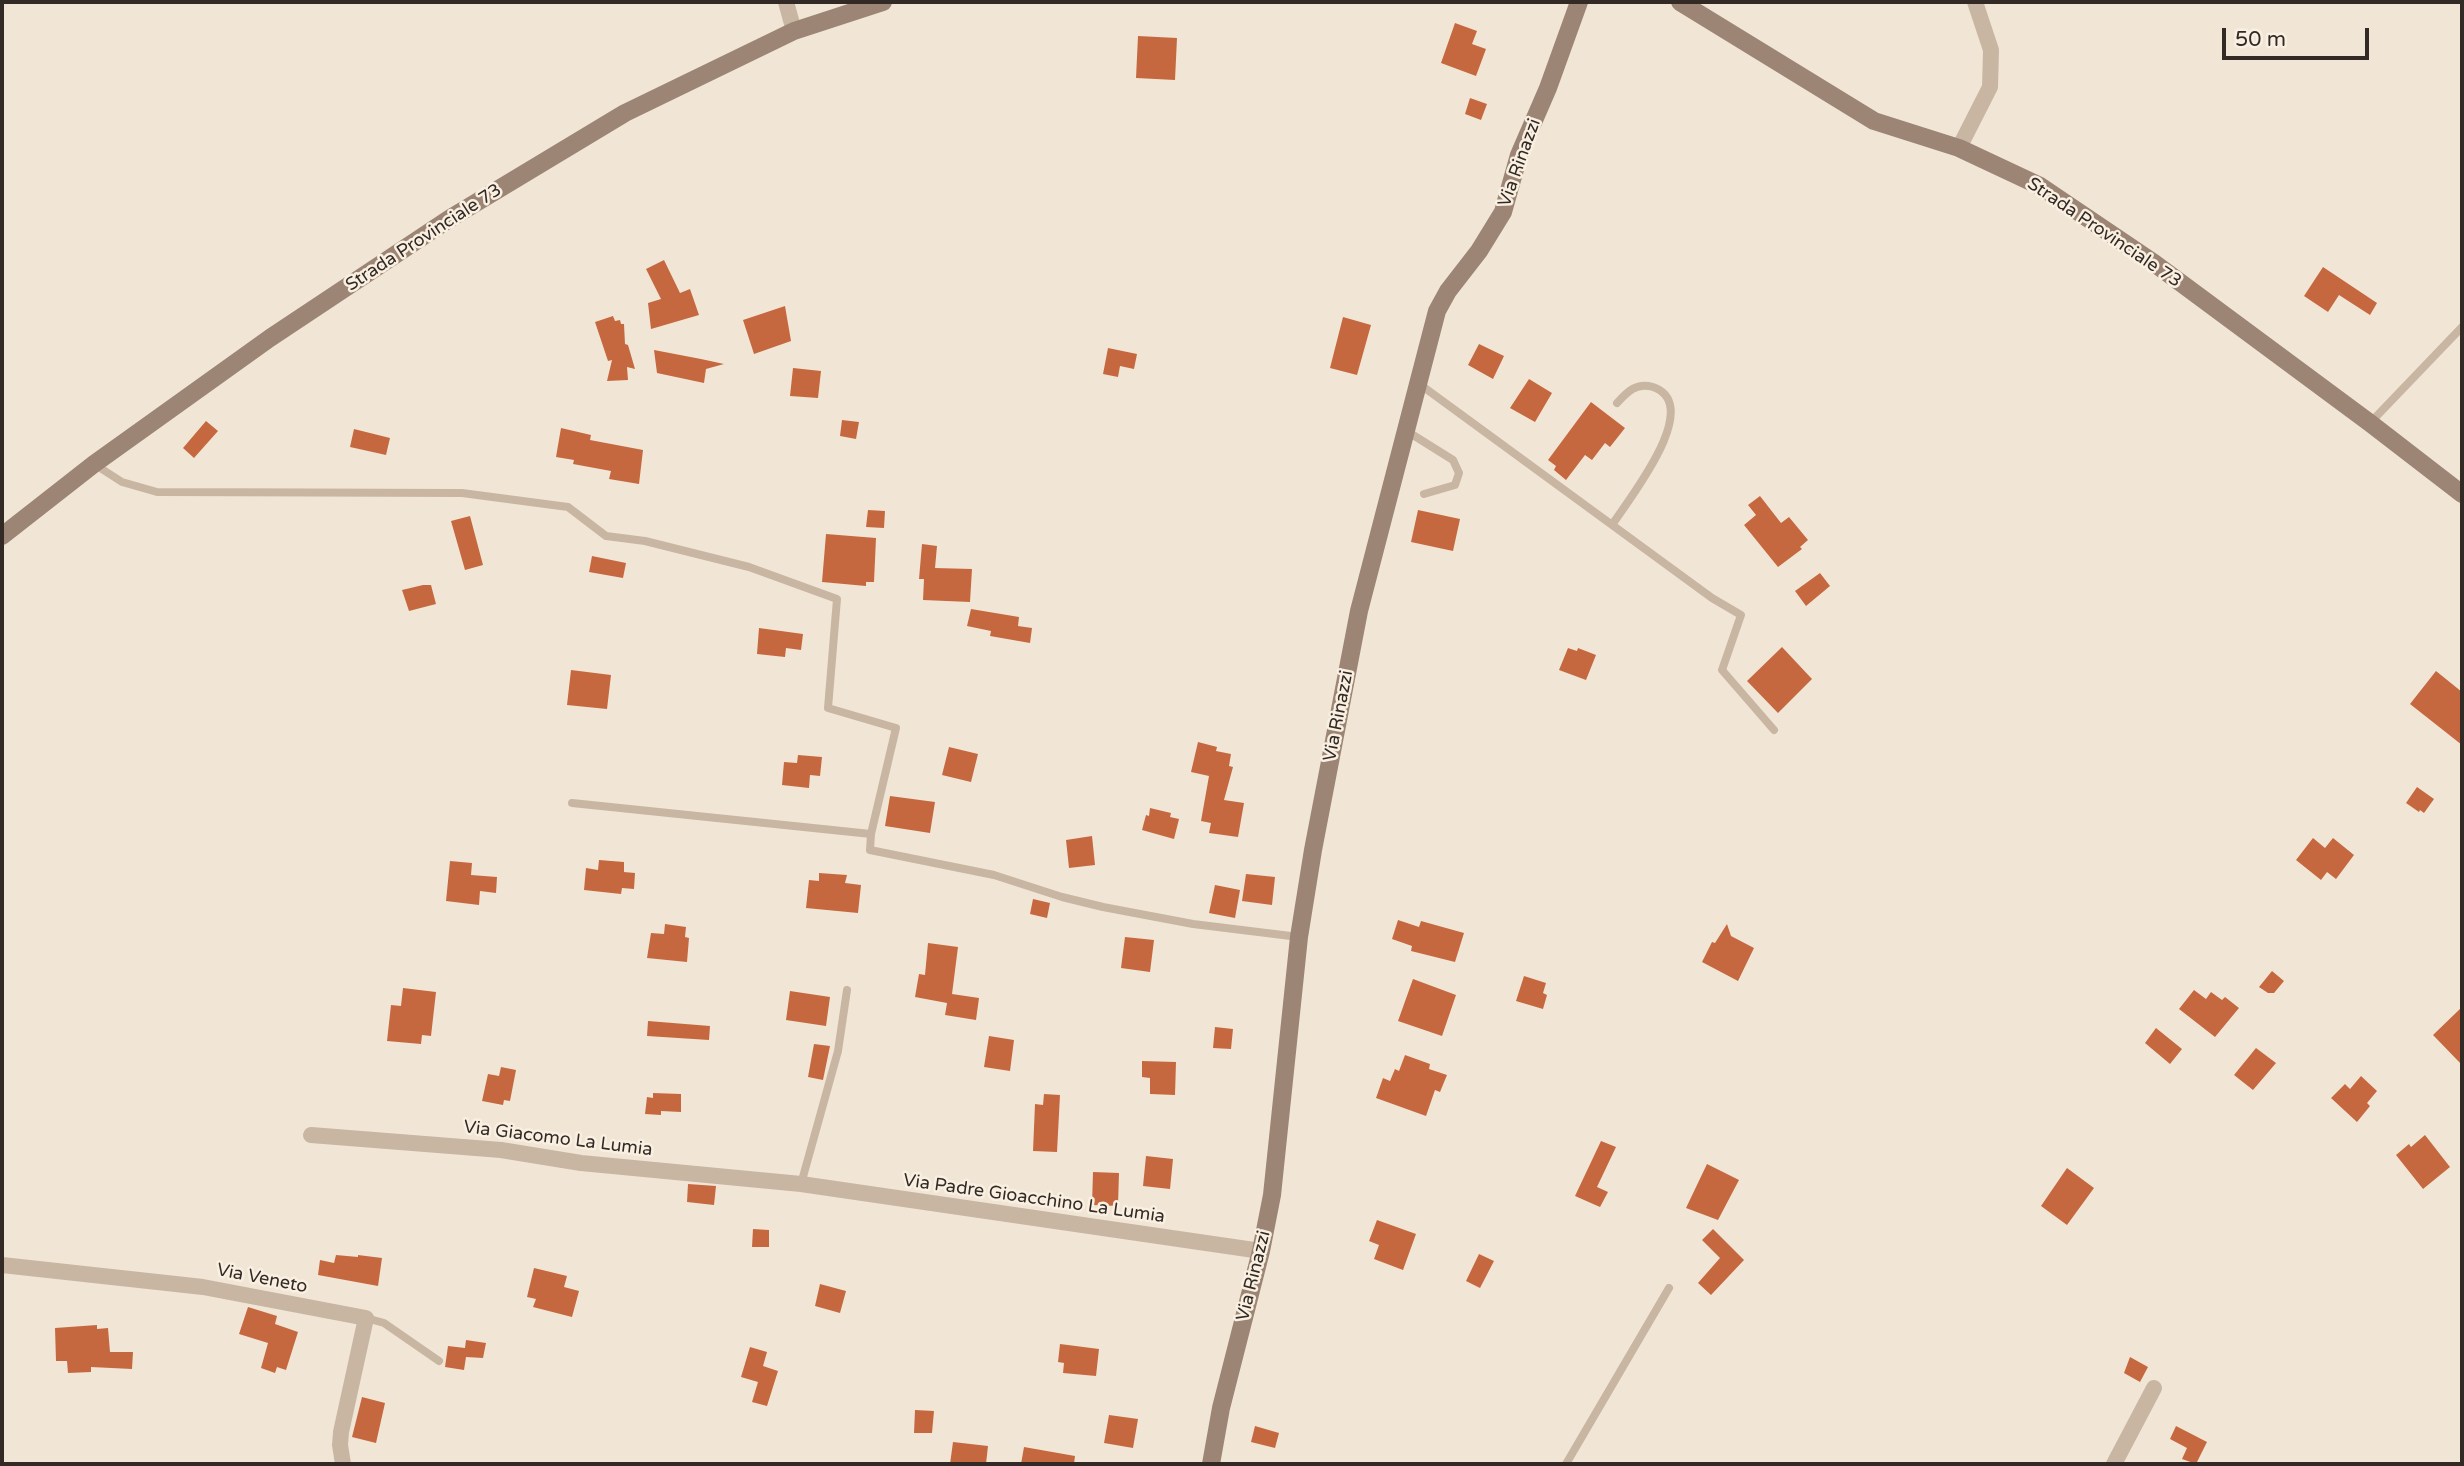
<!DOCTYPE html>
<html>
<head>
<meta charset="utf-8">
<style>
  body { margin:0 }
  #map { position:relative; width:2464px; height:1466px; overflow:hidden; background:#f1e6d6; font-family:"Varela Round",sans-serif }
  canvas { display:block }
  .frame { position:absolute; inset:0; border:4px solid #332a25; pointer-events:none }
  .scale { position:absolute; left:2222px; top:28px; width:147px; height:32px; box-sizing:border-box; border:4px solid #332a25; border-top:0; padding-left:9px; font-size:21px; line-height:24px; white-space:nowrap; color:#332a25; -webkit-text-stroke:5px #f9f0e2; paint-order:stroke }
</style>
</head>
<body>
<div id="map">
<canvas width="2464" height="1466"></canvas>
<div class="frame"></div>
<div class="scale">50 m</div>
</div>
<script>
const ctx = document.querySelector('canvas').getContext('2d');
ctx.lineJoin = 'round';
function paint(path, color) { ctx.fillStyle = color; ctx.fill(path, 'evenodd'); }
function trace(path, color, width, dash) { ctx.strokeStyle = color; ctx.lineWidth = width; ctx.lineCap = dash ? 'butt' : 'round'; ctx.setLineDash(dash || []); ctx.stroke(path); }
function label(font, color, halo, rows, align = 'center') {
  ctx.font = font + ' "Varela Round",sans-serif'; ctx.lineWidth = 5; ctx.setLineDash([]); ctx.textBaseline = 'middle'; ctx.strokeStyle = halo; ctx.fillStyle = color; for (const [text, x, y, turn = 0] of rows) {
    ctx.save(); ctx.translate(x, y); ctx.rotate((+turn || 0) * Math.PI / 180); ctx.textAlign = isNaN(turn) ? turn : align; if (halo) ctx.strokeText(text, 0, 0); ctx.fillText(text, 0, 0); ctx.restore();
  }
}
paint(new Path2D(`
  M1455,23L1477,31L1472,44L1486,49L1476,76L1441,63Z
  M1138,36L1177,38L1175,80L1136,78Z
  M1470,98L1487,104L1481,120L1465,114Z
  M664,260L680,293L690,289L699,315L651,329L648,303L661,299L646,269Z
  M2323,267L2377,303L2370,315L2339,295L2328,312L2304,296Z
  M785,306L791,341L754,354L743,320Z
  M613,316L615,321L620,320L621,324H624L625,344L628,345L635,369L627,367L628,380L607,381L612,360L608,361L595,322Z
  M1343,317L1371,325L1357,375L1330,368Z
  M1479,344L1504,356L1493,379L1468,365Z
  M1108,348L1137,354L1134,369L1120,366L1118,377L1103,374Z
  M654,350L701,359L724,364L706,369L704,383L657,373Z
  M793,368L821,371L818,398L790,396Z
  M1529,379L1552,393L1535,422L1510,408Z
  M1591,402L1625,428L1610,447L1605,443L1592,460L1585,455L1566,480L1554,470L1556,466L1548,460Z
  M842,420L859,422L856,439L840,436Z
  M206,421L218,431L194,458L183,448Z
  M561,428L591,435L590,440L643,450L639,484L609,479L611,471L573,464L574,460L556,457Z
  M354,429L390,438L386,455L350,447Z
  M1760,496L1781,523L1789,517L1808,540L1800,547L1802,549L1778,567L1744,525L1756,515L1748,505Z
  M868,510L885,511L884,528L866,527Z
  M1418,510L1460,519L1453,551L1411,542Z
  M470,516L483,565L465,570L451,521Z
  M826,534L876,538L874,582H866V586L822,582Z
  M922,544L937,546L935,568L972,569L970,602L923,600L924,579H919Z
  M592,556L626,563L623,578L589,572Z
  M1820,573L1830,586L1806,606L1795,591Z
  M423,585H431L436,604L409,611L402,590Z
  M971,609L1019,617L1018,626L1032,628L1030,643L990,636L991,631L967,626Z
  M759,628L803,634L801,650L786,648L785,657L757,654Z
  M1782,647L1812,679L1778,713L1747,681Z
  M1568,648L1577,651L1578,648L1596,655L1586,680L1559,670Z
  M571,670L611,675L607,709L567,705Z
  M2436,671L2462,692V745L2410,704Z
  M1198,742L1217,747L1216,751L1231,754L1229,766L1233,767L1224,800L1244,803L1238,837L1209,833L1211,823L1201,821L1209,776L1191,772Z
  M949,747L978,754L971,782L942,775Z
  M798,755L822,757L820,776L810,775L809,788L782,785L784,762L797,763Z
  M2417,787L2434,799L2424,813L2420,810L2419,812L2406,803Z
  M890,796L935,802L930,833L885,826Z
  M1150,808L1171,813L1170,817L1179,819L1174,839L1142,830L1146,815L1149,816Z
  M1092,836L1095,865L1069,868L1066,840Z
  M2313,838L2325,848L2333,838L2354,855L2336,879L2327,872L2321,880L2296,860Z
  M599,860L624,862V872L635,873L634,889L622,888L621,894L584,890L586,868L598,870Z
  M450,861L472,863L471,875L497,877L496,893L480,891L479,905L446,901Z
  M819,873L847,875L845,883L861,885L858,913L806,908L809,880L819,881Z
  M1246,874L1275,877L1272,905L1242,901Z
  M1215,885L1240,890L1235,918L1209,913Z
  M1033,899L1050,903L1047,918L1030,914Z
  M1398,920L1419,927L1421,921L1464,933L1455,962L1411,951L1412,946L1392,939Z
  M665,924L686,927L685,937L689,938L687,962L647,958L651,933L664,934Z
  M1727,924L1731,936L1754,948L1738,981L1702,962L1712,942L1715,943Z
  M1125,937L1154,940L1150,972L1121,968Z
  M928,943L958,947L952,994L979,998L976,1020L945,1015L947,1003L915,997L919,974L925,975Z
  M2272,971L2284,981L2274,993H2268L2259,987Z
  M1524,976L1546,983L1543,993L1547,995L1543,1009L1516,1001Z
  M1413,979L1456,995L1442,1036L1398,1021Z
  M403,988L436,992L431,1036L422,1035L421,1044L387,1041L391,1005L401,1006Z
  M2194,990L2206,999L2211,992L2222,1000L2225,997L2239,1008L2215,1037L2179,1009Z
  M790,991L830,997L826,1026L786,1020Z
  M2462,1007V1065L2433,1035Z
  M648,1021L710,1026L709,1040L647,1036Z
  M1215,1027L1233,1029L1231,1049L1213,1048Z
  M2156,1028L2182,1049L2170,1064L2145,1043Z
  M989,1036L1014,1040L1010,1071L984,1067Z
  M814,1044L830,1046L823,1080L808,1077Z
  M2256,1048L2276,1063L2253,1090L2234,1075Z
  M1405,1055L1430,1064L1429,1069L1447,1075L1440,1092L1435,1090L1426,1116L1376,1098L1383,1078L1390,1081L1395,1069L1399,1071Z
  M1142,1061L1176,1062L1175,1095L1150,1094V1078L1142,1077Z
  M501,1067L516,1070L510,1101L504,1100L503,1105L482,1101L488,1074L499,1076Z
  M2361,1076L2377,1091L2367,1103L2370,1106L2357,1122L2331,1098L2345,1084L2350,1089Z
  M653,1093L681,1094V1112L661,1111V1115L645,1114L647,1097L653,1098Z
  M1044,1094L1060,1095L1057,1152L1033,1151L1035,1104L1043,1105Z
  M2425,1135L2450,1167L2423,1189L2396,1155L2409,1144L2411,1147Z
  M1601,1141L1616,1147L1597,1187L1608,1192L1600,1207L1575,1196Z
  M1146,1156L1173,1159L1170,1189L1143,1186Z
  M1707,1164L1739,1180L1718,1220L1686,1208Z
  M2067,1168L2094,1188L2067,1225L2041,1206Z
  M1093,1172L1119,1173L1118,1206L1092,1205Z
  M688,1184L716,1186L714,1205L687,1202Z
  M1377,1220L1416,1234L1403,1270L1374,1259L1379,1245L1369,1241Z
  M753,1229L769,1230V1247H752Z
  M1713,1229L1744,1260L1711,1295L1698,1283L1720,1258L1702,1240Z
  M1479,1254L1494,1261L1480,1288L1466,1281Z
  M336,1255L358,1257V1255L382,1258L378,1286L318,1275L320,1260L334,1263Z
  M534,1268L567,1276L564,1287L579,1291L572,1317L533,1307L536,1299L527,1297Z
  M820,1284L846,1291L840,1313L815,1306Z
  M248,1307L277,1316L275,1324L298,1332L286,1370L277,1367L275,1373L261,1368L268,1343L239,1334Z
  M97,1325V1329L108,1328L110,1352H133L132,1369L91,1367V1372L68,1373L67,1361H56L55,1328Z
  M466,1340L486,1343L483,1358L466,1357L464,1370L445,1367L448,1346L465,1348Z
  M1060,1344L1099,1349L1096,1376L1063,1373L1064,1363L1058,1362Z
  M750,1347L767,1352L763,1366L778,1371L767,1406L752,1402L758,1382L741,1377Z
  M2130,1357L2148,1367L2140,1382L2124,1373Z
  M362,1397L385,1403L376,1443L352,1437Z
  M915,1410L934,1411L932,1433H914Z
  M1109,1415L1138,1419L1133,1448L1104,1443Z
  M1255,1426L1279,1433L1275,1448L1251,1442Z
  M2176,1426L2207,1442L2196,1464L2182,1459L2187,1448L2170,1439Z
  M953,1442L988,1446L986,1464H950Z
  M1024,1447L1075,1456L1074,1464H1021Z`), '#c6683f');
trace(new Path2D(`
  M1418,383L1712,598L1741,615L1722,670L1774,730
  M2370,423L2462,327
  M1405,430L1453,460L1459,473L1455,485L1424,494
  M94,464L122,482L157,492L462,493L568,507L606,536L645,541L749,567L837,599L828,708L896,728L871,834L870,850L994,875L1062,897L1103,907L1193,924L1299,937
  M1612,525C1628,500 1705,405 1653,387C1636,382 1627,392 1617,403
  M572,803L871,834
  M801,1184L838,1051L847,990
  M366,1318L384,1323L439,1361
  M1566,1464L1669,1288`), '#c8b6a3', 8);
trace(new Path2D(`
  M786,2L794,31
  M1959,148L1990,87L1991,50L1975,2
  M311,1135L501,1150L581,1163L801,1184L1261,1251
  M2,1265L203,1287L366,1318L341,1432L340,1445L343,1464
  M2114,1464L2154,1388`), '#c8b6a3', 16);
trace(new Path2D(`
  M1680,2L1874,121L1959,148L2040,186L2154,263L2370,423L2462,494
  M2,536L94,464L270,338L449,219L625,113L794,31L883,2
  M1211,1464L1221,1408L1261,1251L1272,1195L1299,937L1313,850L1359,611L1437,311L1448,291L1479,251L1503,212L1519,155L1548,88L1579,2`), '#9c8574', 18);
label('18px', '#332a25', '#f9f0e2', [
  ["Via Rinazzi",1520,163,-70],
  ["Strada Provinciale 73",2104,233,34],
  ["Strada Provinciale 73",424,238,-33],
  ["Via Rinazzi",1339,716,-79],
  ["Via Giacomo La Lumia",558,1139,7],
  ["Via Padre Gioacchino La Lumia",1034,1199,8],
  ["Via Rinazzi",1254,1276,-76],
  ["Via Veneto",262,1279,11]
]);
</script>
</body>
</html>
